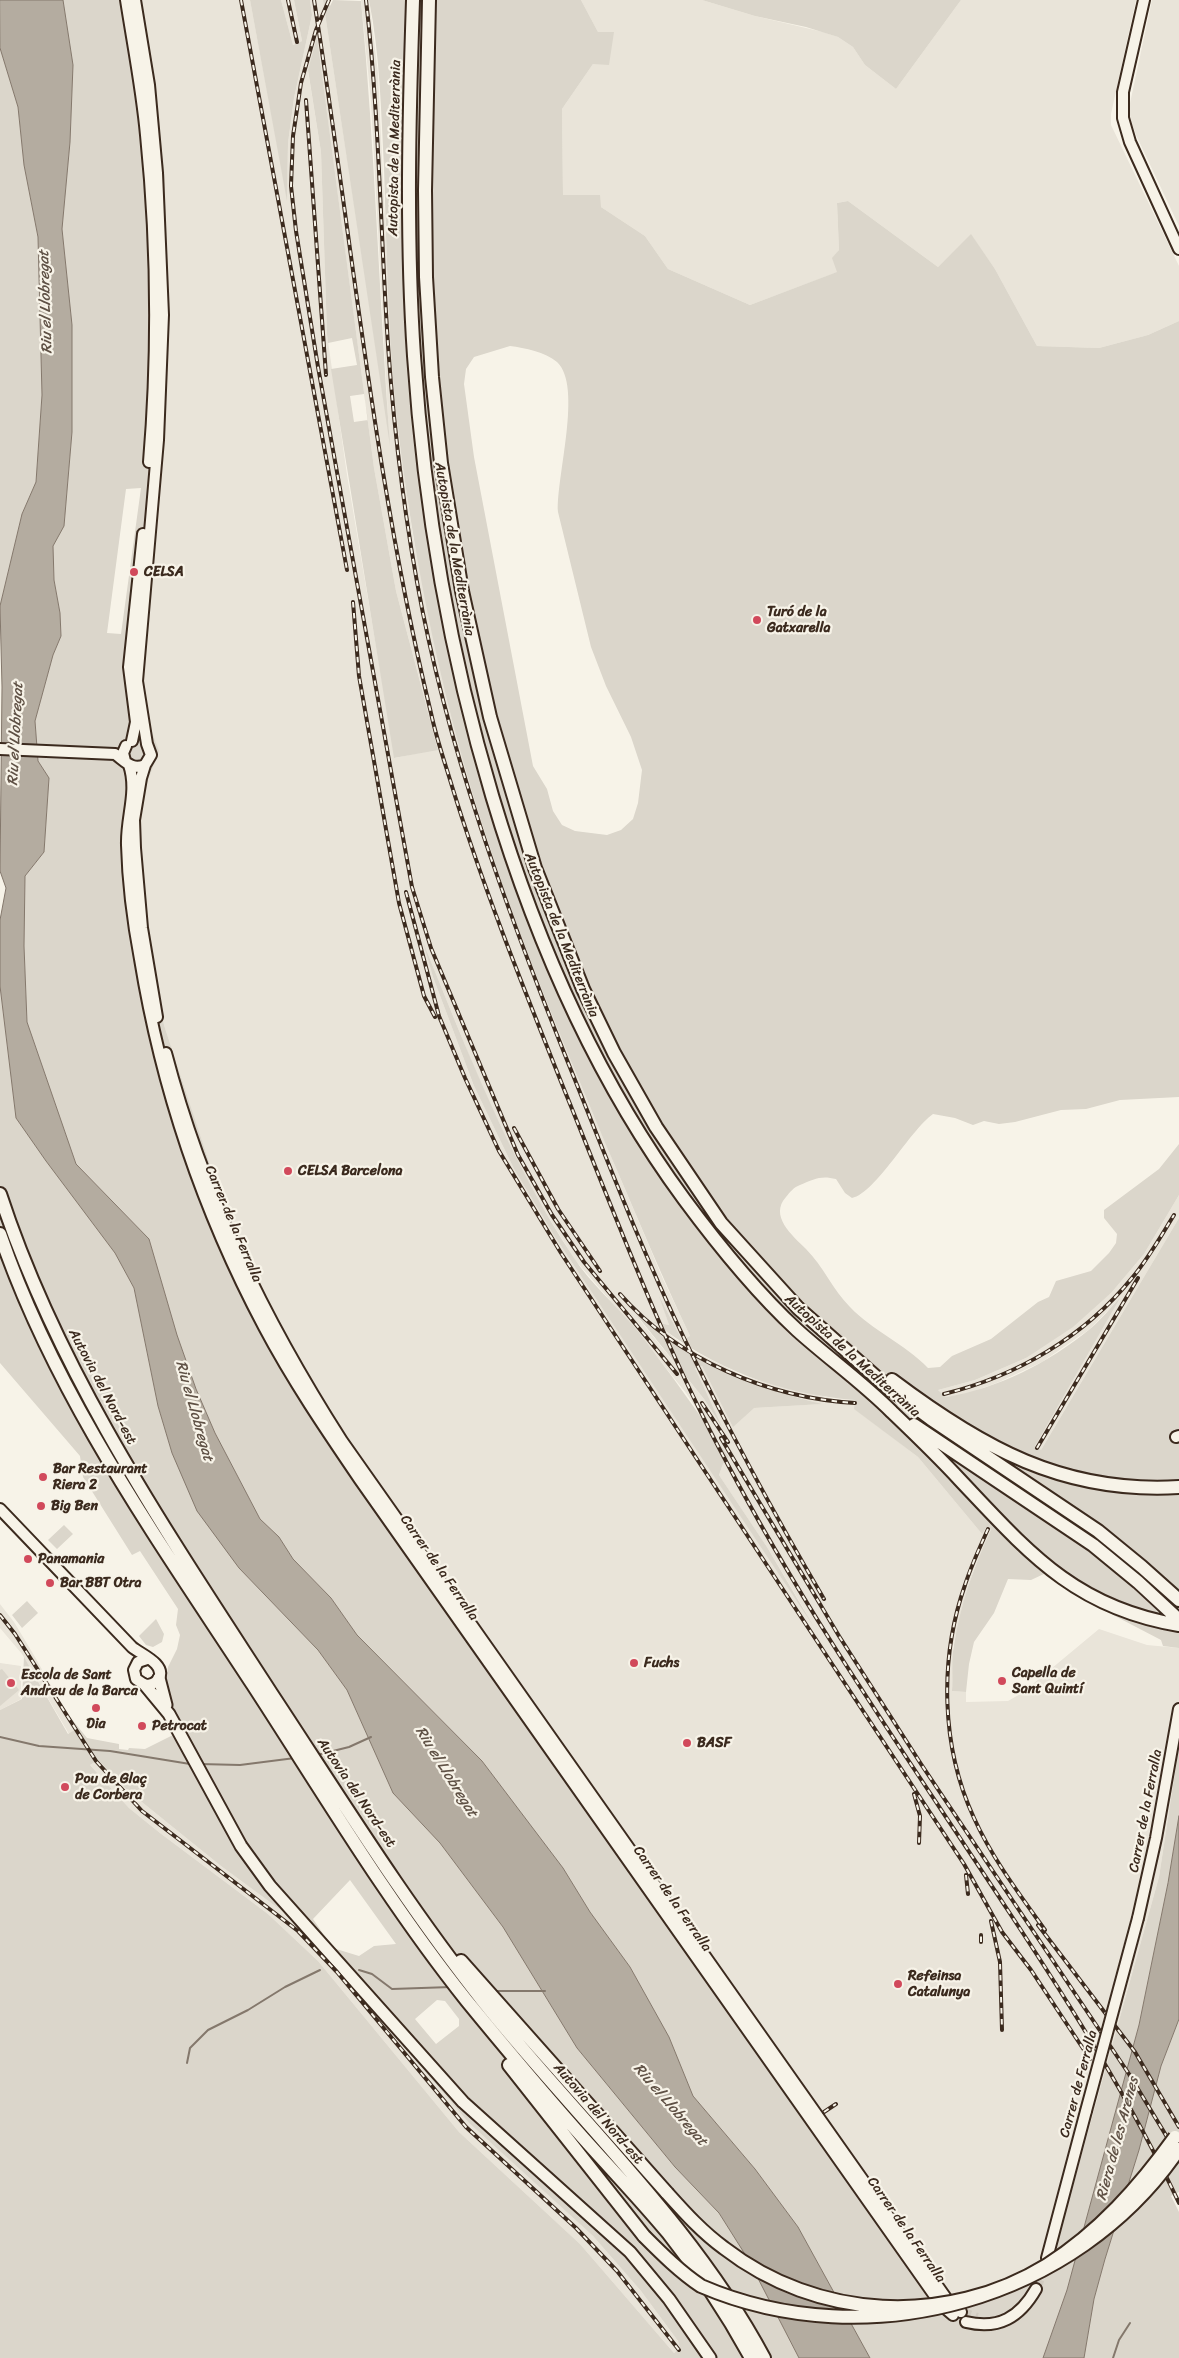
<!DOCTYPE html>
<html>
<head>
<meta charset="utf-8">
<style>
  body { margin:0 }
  canvas { display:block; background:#f7f3e8 }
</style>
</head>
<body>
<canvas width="1179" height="2358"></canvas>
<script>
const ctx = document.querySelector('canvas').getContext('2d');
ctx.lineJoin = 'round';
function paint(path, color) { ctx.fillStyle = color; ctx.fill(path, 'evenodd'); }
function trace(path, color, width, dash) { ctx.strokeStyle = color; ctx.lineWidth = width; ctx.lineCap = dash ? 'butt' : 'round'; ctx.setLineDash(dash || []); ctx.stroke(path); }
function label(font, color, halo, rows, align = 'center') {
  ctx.font = font + ' Sriracha,sans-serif'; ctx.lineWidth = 4.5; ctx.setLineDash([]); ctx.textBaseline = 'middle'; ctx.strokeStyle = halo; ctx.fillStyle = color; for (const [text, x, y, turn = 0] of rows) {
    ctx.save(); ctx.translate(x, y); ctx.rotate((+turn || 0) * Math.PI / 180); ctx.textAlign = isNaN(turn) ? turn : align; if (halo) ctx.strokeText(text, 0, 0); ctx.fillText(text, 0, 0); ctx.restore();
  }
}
paint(new Path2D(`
  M142,0H250L287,197L288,143L294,98L312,15L310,0H323L389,435L371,102L361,0H369L378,73L389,305L399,440L413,537L456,733L487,840L575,1071L663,1279L690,1336L682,1340L661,1300L669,1325L655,1323L681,1343L699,1354L744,1376L788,1388L835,1399L856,1400L855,1409L918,1457L982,1534L987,1527L992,1530L974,1569L962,1608L953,1646L952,1691L966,1692V1702L1008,1701L1022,1693L1099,1629L1147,1645L1179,1648V1746L1159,1877L1055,2250L1049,2258L1011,2277L974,2291L948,2297L317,1393L268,1306L211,1168L164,1025L146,911L137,809L158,751L150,727L140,667L163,438L168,347L165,176L152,61ZM317,39L374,468L396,591L438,749L395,758L347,475L327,334L321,152L308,71ZM425,947L482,1087L527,1182L575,1260L634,1328L686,1393L729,1457L723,1464L719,1475L767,1547L808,1616L555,1237L514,1169L474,1086L433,977ZM639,1319L688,1354L719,1371L743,1381L820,1404L754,1408L702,1366L695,1368L719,1423L704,1399Z
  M281,0H294L302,41L293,45Z
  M581,0H702L755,16L823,32L838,37L853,47L865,65L896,89L961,0H1136L1111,114V125L1179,266V321L1148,335L1099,348L1037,346L995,269L971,235L938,267L848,201L837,203L839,250L835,257L838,272L750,305L668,269L645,236L601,207L563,196L562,109L593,64H609L598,32Z
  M1152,0H1179V226L1136,135L1131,122L1129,108Z
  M1179,1195V1218L1041,1450L1034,1447L1118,1300L1090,1329L1042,1362L999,1382L967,1394L946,1397L938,1390L975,1380L1026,1358L1112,1292L1144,1254Z
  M0,1604L14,1622L35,1657L76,1730L69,1734L22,1654L0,1628Z
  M0,1663L21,1666V1699L0,1710Z
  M98,1760L127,1790L221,1866L282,1911L312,1940L469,2123L593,2236L641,2291L678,2341L680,2348L674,2353L580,2244L459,2132L318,1961L268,1914L160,1833L129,1808L90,1765Z`), '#e9e4d9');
paint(new Path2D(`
  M63,0H142L152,61L165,176L168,347L163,438L140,667L150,727L159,751L137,809L146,911L164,1025L211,1168L268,1306L317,1393L948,2297C975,2291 1039,2272 1055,2250L1159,1877L1179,1746V1816L1168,1883L1139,2025L1067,2290L1043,2358H870L798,2227L755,2169L693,2096L669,2037L630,1967L590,1912L563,1868L482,1761L357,1635L331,1598L293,1559L279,1537L260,1519L215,1433L196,1389L177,1335L149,1239L76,1164L27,1022L24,946L25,876L44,852L49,778L38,761L35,721L53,655L61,636L60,613L54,580L53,545L64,526L72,432V325L62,229L70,142L73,65ZM141,488L121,634L107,633L126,489Z
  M250,0H281L293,45L302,41L294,0H310L312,15L294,98L288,143L287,201Z
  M323,0H327L330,6L333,0L361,1C375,149 379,297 390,446Z
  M369,0H581L598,32H614L609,65L593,64L562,109L563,195H600L601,207L645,236L668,269L750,305L837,272L832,258L839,250L837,203L848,201L938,267L971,234L995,269L1037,346L1099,348L1148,335L1179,321V1097L1120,1100L1086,1109L1061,1110L1015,1122L999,1124L984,1121L973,1125L955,1118L933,1114C910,1130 876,1193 852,1198L845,1193L836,1179C821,1175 814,1179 800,1185C794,1187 790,1192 786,1197C769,1216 792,1235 806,1249C823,1266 833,1290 850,1307C873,1331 905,1344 928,1368L940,1367L952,1356L991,1339L1038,1302L1049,1297L1056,1281L1091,1271L1109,1253L1116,1243L1117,1234L1104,1218V1210L1159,1169L1179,1144V1195L1144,1254L1112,1292L1073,1327L1026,1358L975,1380L938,1390L946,1397C997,1389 1050,1362 1090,1329C1101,1320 1110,1308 1120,1298L1035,1446L1041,1450L1179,1218V1648L1163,1646L1161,1640L1115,1616L1046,1573L1031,1580L1008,1579L994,1613L974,1642L969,1664L966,1692L952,1691C953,1676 951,1660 954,1645C960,1605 974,1566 991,1530L987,1527L982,1534L918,1457L854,1409L855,1400C780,1394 713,1369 654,1322L669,1325L659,1296L682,1340L690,1336C660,1273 634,1209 606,1145C564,1044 521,943 487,839C445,711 417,578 400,445C388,353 387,259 384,167C381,111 380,54 369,0ZM510,346C525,348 545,352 557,362C583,386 556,477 558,512L591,647L606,686L631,737L642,770L638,803L633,819L621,830L607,835L575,831L562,825L553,811L547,789L533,766L474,457L464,384L466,369L474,357Z
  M702,0H961L896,89L865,65L853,47L838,37L806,27L755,16Z
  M317,37L374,468L396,591L438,750L394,758L331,369L357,365L352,338L328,343L327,334L321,152L308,70ZM364,394L368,420L354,422L350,396Z
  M0,48L18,107L24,165L38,237L42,395L36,483L22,514L0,606Z
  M423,942C467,1050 509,1160 574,1258C591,1284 616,1305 636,1329C669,1371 699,1414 729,1457L723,1464L719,1475L767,1547L814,1627L555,1237L514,1169L474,1086L433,977Z
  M0,986L16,1118L46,1161L115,1253L134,1288L158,1406L172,1453L239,1568L318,1650L347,1690L393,1793L440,1843L503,1927L577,2048L675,2167L719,2213L748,2259L799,2358H0V1710L22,1699L24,1657L68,1734L76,1729L66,1712L87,1738L119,1744V1749L128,1750L129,1748L145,1749L183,1730L164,1693L168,1667L177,1649L180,1635L176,1625L178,1609L140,1551L132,1555L83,1477L80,1456L0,1363ZM98,1760L127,1790L221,1866L282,1911L312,1940L469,2123L593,2236L641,2291L678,2341L680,2348L674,2353L580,2244L459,2132L318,1961L268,1914L160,1833L129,1808L90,1765ZM350,1880L396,1944L374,1946L359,1956L333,1948L313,1919ZM437,2000L445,2001L459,2019V2026L436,2044L415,2019Z
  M635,1313C688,1363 753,1387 822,1404L754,1408L733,1427L702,1366L695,1368L722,1427L704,1399Z
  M64,1525L73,1534L57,1549L48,1540Z
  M27,1601L38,1613L22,1628L12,1615Z
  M156,1619L164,1634L162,1642L153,1647L146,1645L139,1636Z
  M2,1669L19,1690L0,1706V1670Z
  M1179,2019V2192L1171,2196L1179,2212V2358H1084L1094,2299L1105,2259L1139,2150L1161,2066Z`), '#dbd6cb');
const water = new Path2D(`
  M0,0H63L73,65L70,142L62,229L72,325V432L64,526L53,546L54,580L60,613L61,636L53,655L35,721L38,761L49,778L44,852L25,876L24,946L27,1022L76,1164L149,1239L177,1335L196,1389L215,1433L260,1519L279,1537L293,1559L331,1598L357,1635L482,1761L563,1868L590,1912L630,1967L669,2037L693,2096L755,2169L798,2227L870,2358H799L748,2259L719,2213L675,2167L577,2048L503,1927L440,1843L393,1793L347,1690L318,1650L239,1568L197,1511L172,1453L158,1406L134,1288L115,1253L46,1161L16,1118L0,986V920L6,888L0,871L2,687L0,606L22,514L36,482L42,395L38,237L24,165L18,107L0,48Z
  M1179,1816V2019L1161,2066L1139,2150L1105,2259L1094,2299L1084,2358H1043L1067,2290L1139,2025L1168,1883Z`);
paint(water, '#b4aca0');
trace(water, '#84786c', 1);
trace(new Path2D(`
  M0,1737L39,1746L110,1751L190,1764
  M317,1755L349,1747L371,1737
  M200,1764L240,1765L295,1758
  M359,1970L372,1974L392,1989L451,1987
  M495,1991H545
  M187,2063L190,2048L208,2030L248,2010L285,1987L320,1970
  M1113,2358L1119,2340L1130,2323`), '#84786c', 2);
trace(new Path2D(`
  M1036,2289L1045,2264
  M961,2312L977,2318`), '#d1cbc0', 10, [10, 5]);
const secondary = new Path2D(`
  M126,0C133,45 142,90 146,135C157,243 158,354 149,462
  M1144,0L1123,92V118L1130,142L1179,249
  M132,741L136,722L129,667L143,534
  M0,749L115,754C125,761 132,771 145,765L151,755L147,744L137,681L158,440L163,315L157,173L149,85L135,0
  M125,761L123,753L126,746
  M129,765C138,792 126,817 127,845C128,883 133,922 140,959C161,1087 203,1212 264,1327C292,1380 326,1430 360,1480L937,2299
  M145,765L141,778L134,820L135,848L142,928L157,1017
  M166,1053C203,1194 264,1319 342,1441L946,2298
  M1176,1437L1179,1436
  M0,1509L132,1647C140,1654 166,1664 159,1678C156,1683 151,1685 145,1685L136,1679L134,1670L138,1662L147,1659
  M1138,1918L1156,1838L1179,1709
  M1047,2258L1086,2111
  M955,2308L961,2312
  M946,2309L953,2315
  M966,2322C999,2330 1020,2317 1036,2289`);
const primary = new Path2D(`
  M159,1678L166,1705
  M145,1685L169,1714L241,1846L270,1886L463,2102L630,2252L669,2299L710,2358`);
const highway = new Path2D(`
  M413,0C409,119 406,237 414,356C433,638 514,968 684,1199C718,1245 755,1291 797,1330C828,1358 862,1382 892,1412C915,1434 938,1456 960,1480C1028,1552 1075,1608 1179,1625
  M429,0L425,190L426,277L432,377L441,463L462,591L490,717L535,868L583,989L614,1053L656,1127L721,1223L798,1308L884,1384L931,1419L1098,1531L1142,1567L1179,1600
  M0,1194C59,1375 168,1534 271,1693C339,1796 405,1903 482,2000C577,2119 692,2223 764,2358
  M0,1234C56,1398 159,1541 253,1685C322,1791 388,1902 467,2001C503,2045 540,2089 577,2131C607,2165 639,2198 668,2233C699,2272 727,2314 751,2358
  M892,1380C981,1447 1063,1494 1179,1487
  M914,1425L1093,1545L1138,1582L1179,1620
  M461,1961L667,2193
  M509,2065L644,2236`);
trace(secondary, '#3b2a1e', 14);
trace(primary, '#3b2a1e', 15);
trace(highway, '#3b2a1e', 16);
trace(secondary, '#f7f3e8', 10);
trace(primary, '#f7f3e8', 11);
trace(highway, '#f7f3e8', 12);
const rail = new Path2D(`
  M241,0L347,570
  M288,0L297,42
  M314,0C352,238 374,479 431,713C436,737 444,760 451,783C484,891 526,994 568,1099C618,1222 664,1346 727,1463C809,1619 912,1764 1009,1912C1071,2006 1131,2101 1179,2203
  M329,0L316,30L301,83L293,136L291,186L296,231L318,367L412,887L431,948L518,1155L552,1215L584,1262L677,1374
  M366,0C378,104 380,208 386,313C391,402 401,493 417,582C447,749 506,908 569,1065C606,1157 641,1249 684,1338C727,1427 774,1514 824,1599
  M306,100L326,375
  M353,602L359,676L399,903L424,996L435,1017
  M406,892L439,1016L465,1078L499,1151L561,1253L964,1864L1002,1932L1031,1970L1090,2059
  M514,1128L558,1209L600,1271
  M620,1294C678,1360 769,1398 855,1403
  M944,1394C1017,1376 1084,1337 1132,1278C1148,1259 1161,1236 1174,1215
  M702,1403L728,1442
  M721,1438L839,1636L921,1764L1129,2074L1179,2157
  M1037,1448L1138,1278
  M988,1529C980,1547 971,1566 965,1585C939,1659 941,1747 974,1818C992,1858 1020,1895 1045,1930
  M0,1615L15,1634L96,1761L142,1811L298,1931L337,1972L466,2127L576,2228L617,2271L679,2350
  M914,1794L920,1816L919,1843
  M966,1875L968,1894
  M991,1921L1000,1962L1002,2030
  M1038,1925L1135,2052L1179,2127
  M981,1942V1935
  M824,2112L836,2104`);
trace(rail, '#3b2a1e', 4);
trace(rail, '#f7f3e8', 2, [5.5]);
const secondaryBridge = new Path2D(`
  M1086,2111L1138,1918`);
const highwayBridge = new Path2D(`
  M667,2193C685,2213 702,2232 724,2248C817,2320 946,2327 1047,2265C1099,2232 1139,2187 1175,2137
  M644,2236C662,2254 680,2272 701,2286C868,2358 1077,2300 1179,2149`);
trace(secondaryBridge, '#3b2a1e', 14, []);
trace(highwayBridge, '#3b2a1e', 16, []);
trace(secondaryBridge, '#f7f3e8', 10);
trace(highwayBridge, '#f7f3e8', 12);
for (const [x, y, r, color] of [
  [134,572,5,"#d1495b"],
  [757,620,5,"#d1495b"],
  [288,1171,5,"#d1495b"],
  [43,1477,5,"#d1495b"],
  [41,1506,5,"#d1495b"],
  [28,1559,5,"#d1495b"],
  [50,1583,5,"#d1495b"],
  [634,1663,5,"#d1495b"],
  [1002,1681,5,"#d1495b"],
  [11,1683,5,"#d1495b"],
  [96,1708,5,"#d1495b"],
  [142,1726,5,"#d1495b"],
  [687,1743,5,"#d1495b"],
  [65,1787,5,"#d1495b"],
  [898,1984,5,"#d1495b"]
]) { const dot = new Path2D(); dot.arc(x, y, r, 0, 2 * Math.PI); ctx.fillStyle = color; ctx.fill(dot); trace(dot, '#f7f3e8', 2); }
label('14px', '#3b2a1e', '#f7f3e8', [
  ["Autopista de la Mediterrània",395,148,-89],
  ["Autopista de la Mediterrània",454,549,80],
  ["Autopista de la Mediterrània",561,935,68],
  ["Carrer de la Ferralla",233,1224,67],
  ["Autopista de la Mediterrània",852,1356,42],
  ["Autovia del Nord-est",102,1387,62],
  ["Carrer de la Ferralla",439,1568,55],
  ["Autovia del Nord-est",356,1793,56],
  ["Carrer de la Ferralla",1146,1811,-79],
  ["Carrer de la Ferralla",672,1899,55],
  ["Carrer de Ferralla",1079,2084,-75],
  ["Autovia del Nord-est",598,2114,49],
  ["Carrer de la Ferralla",906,2230,55]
]);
label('bold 14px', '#3b2a1e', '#f7f3e8', [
  ["CELSA",144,572],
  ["Turó de la",767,612],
  ["Gatxarella",767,628],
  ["CELSA Barcelona",298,1171],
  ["Bar Restaurant",53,1469],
  ["Riera 2",53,1485],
  ["Big Ben",51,1506],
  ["Panamania",38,1559],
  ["Bar BBT Otra",60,1583],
  ["Fuchs",644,1663],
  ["Capella de",1012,1673],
  ["Sant Quintí",1012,1689],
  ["Escola de Sant",21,1675],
  ["Andreu de la Barca",21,1691],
  ["Dia",96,1724,"center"],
  ["Petrocat",152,1726],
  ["BASF",697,1743],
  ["Pou de Glaç",75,1779],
  ["de Corbera",75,1795],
  ["Refeinsa",908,1976],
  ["Catalunya",908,1992]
], 'left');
label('italic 15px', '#5f5145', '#f7f3e8', [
  ["Riu el Llobregat",46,302,-92],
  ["Riu el Llobregat",16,734,-87],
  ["Riu el Llobregat",194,1411,74],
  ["Riu el Llobregat",446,1772,58],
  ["Riu el Llobregat",670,2105,49],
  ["Riera de les Arenes",1118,2139,-75]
]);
</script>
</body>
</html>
